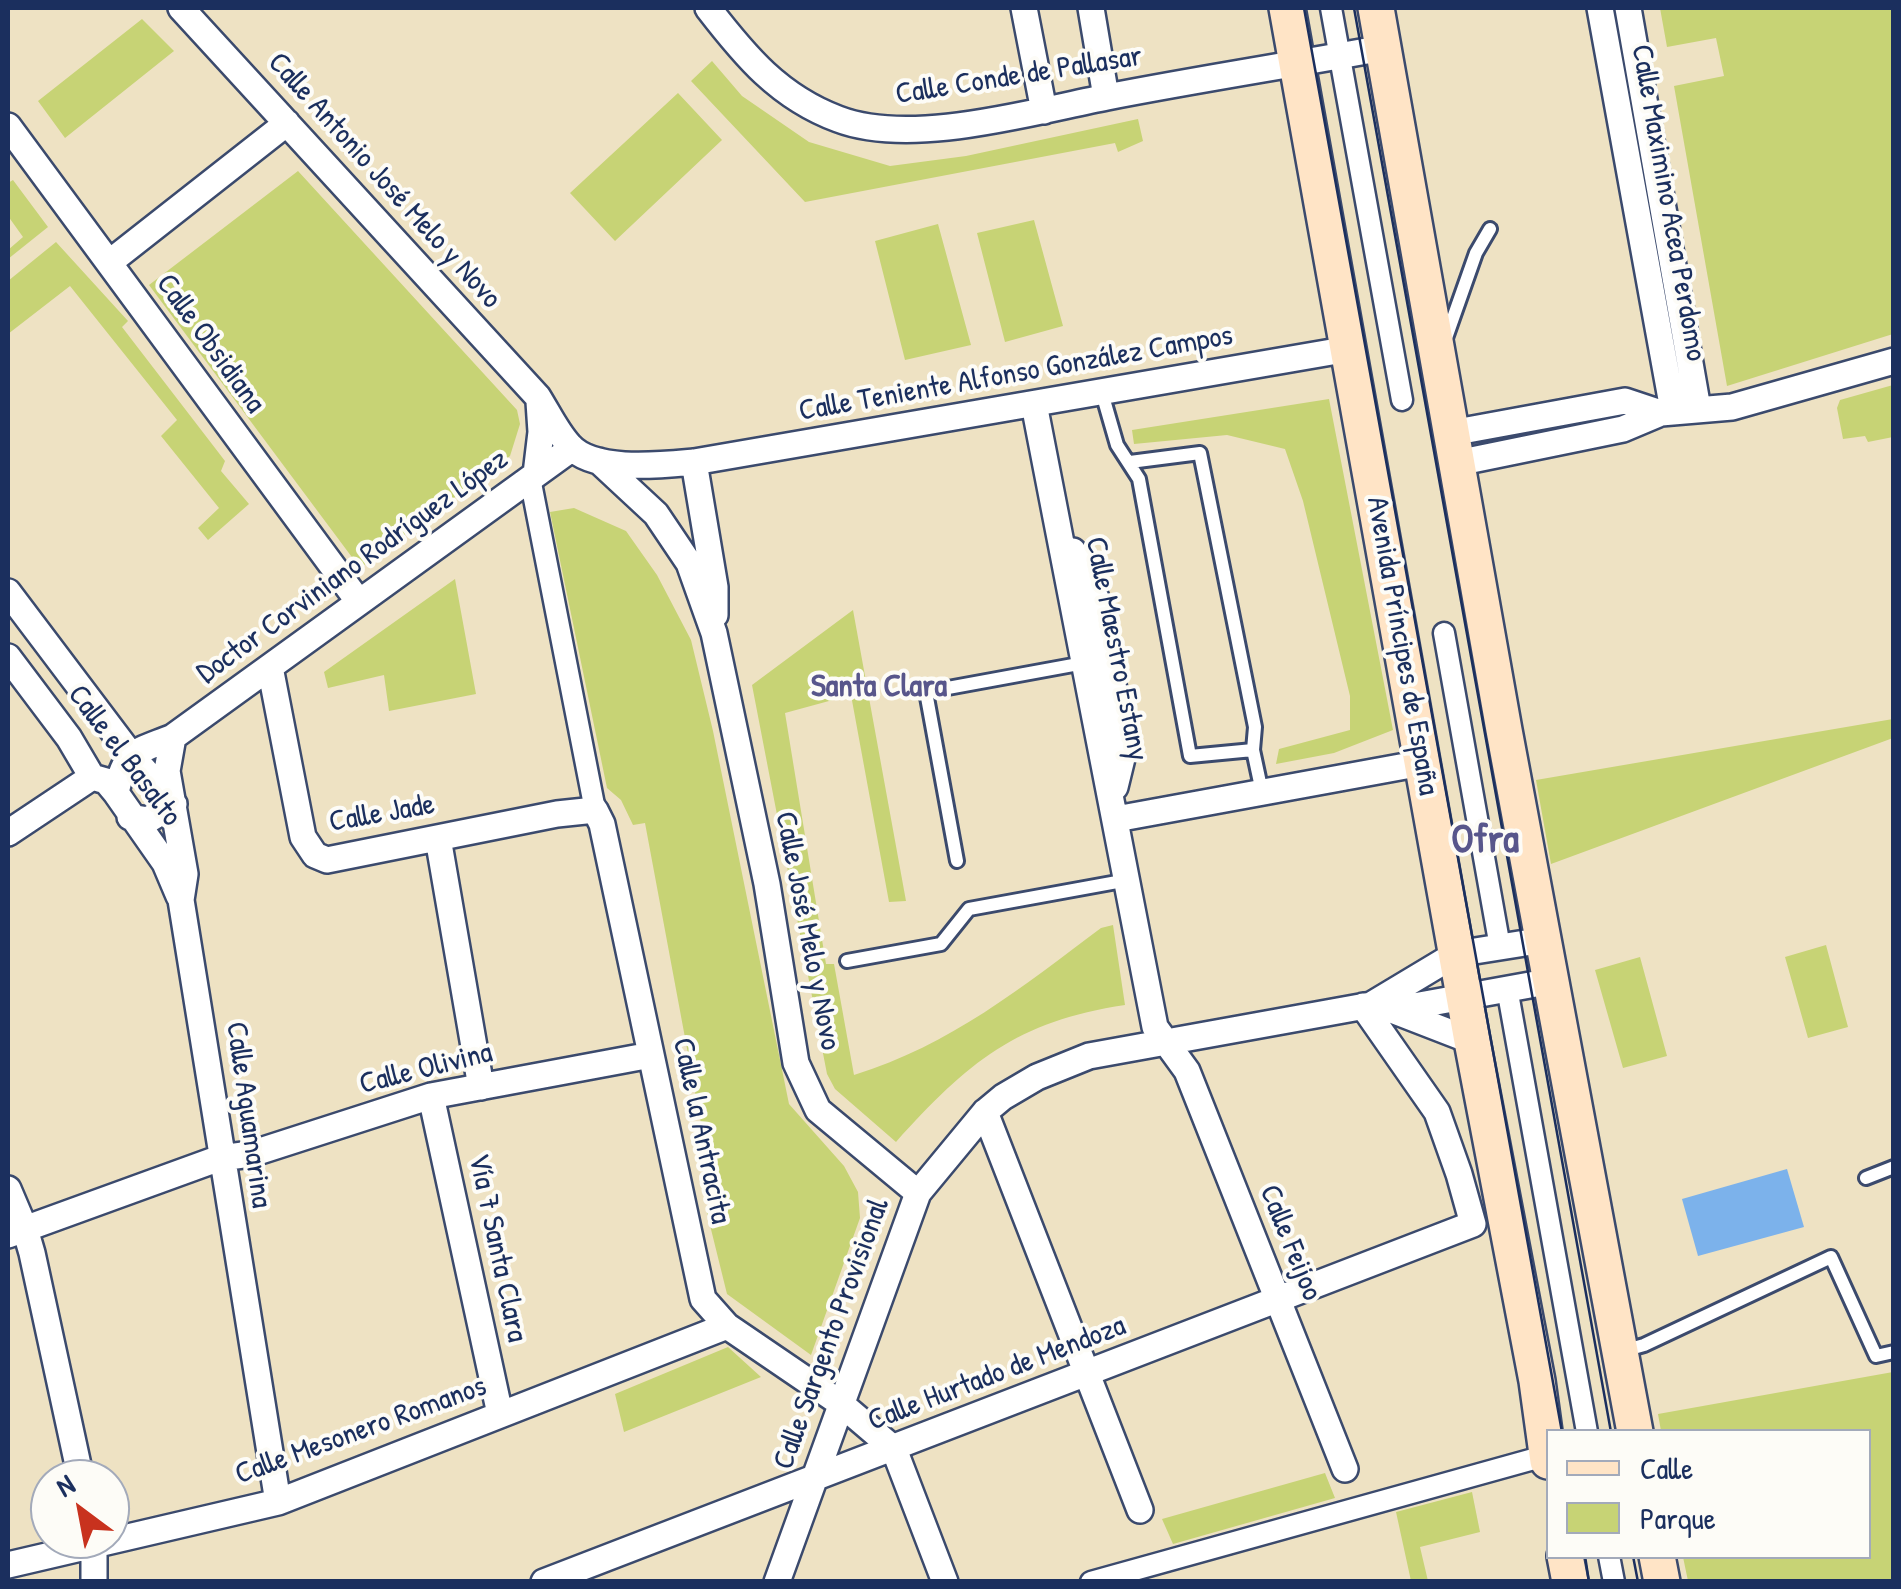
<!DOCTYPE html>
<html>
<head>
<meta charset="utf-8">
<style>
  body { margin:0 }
  #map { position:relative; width:1901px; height:1589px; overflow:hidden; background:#eee2c3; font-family:"Patrick Hand",sans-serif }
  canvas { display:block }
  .frame { position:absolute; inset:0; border:10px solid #1b2f5e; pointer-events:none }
  .legend { position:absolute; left:1546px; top:1429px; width:325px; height:130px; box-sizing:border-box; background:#fdfcf7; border:2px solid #a3aaba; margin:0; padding:12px 18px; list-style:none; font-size:30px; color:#1b2f5e }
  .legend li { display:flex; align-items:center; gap:20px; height:50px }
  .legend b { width:50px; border:2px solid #a3aaba }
  .north { position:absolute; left:30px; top:1459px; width:100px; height:100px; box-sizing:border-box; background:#fdfcf7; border:2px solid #a3aaba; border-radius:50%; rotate:328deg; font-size:28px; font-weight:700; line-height:40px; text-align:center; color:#1b2f5e }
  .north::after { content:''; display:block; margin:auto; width:35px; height:45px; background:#c8321e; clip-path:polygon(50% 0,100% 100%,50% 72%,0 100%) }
</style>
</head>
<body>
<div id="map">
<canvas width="1901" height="1589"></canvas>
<div class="frame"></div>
<ul class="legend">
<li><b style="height:12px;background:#ffe4c6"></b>Calle</li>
<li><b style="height:28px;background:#c7d375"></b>Parque</li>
</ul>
<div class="north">N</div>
</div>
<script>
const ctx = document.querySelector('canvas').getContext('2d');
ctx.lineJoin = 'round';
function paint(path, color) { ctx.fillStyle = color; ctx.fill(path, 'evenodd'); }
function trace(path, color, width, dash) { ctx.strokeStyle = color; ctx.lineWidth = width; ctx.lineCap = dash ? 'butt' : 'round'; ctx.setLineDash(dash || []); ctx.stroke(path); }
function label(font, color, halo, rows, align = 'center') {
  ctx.font = font + ' "Patrick Hand",sans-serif'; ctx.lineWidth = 8; ctx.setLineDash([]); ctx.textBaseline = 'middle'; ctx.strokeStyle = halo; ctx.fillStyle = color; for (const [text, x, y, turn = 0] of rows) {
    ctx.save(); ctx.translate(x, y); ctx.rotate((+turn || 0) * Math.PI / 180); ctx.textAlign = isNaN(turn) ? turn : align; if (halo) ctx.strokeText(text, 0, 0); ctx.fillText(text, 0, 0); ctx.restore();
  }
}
paint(new Path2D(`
  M1660,8H1893V334L1727,386L1674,86L1724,76L1716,38L1667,47Z
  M142,19L174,51L65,138L38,101Z
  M712,61L742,96L809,142L890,166L966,156L1138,119L1143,141L1118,152L1115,143L805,202L691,81Z
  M678,93L722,140L615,241L570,193Z
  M298,171L517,410L520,424L510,456L360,568L149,285Z
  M13,180L48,227L8,259V250L23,237L8,216V183Z
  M1034,220L1063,326L1005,342L977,233Z
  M938,224L971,345L905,360L875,241Z
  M56,242L128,321L122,327L225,461L221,471L249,504L208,540L198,528L219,508L161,436L177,420L70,286L8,334V281Z
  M1893,385V437L1868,442L1865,436L1843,439L1837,408L1840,400Z
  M1329,399L1393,730L1334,753L1276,764L1279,749L1350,730V696L1303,501L1285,449L1227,435L1134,444L1132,430Z
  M574,508L626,531L657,575L691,640L713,731L789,1104L844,1166L858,1192L860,1218L811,1355L727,1294L706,1209L716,1204L645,823L633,825L621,800L607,788L550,512Z
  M455,579L476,694L389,711L384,675L328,688L324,672Z
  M853,610L906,901L889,902L851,695L785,713L826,964H834L854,1075C951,1045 1022,987 1101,928L1113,925L1125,1005C1017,1021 968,1062 896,1142L835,1089L827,1074L752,685Z
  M1893,719V738L1551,864L1536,780Z
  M1826,945L1848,1027L1808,1038L1785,957Z
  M1640,957L1667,1056L1623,1068L1595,970Z
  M728,1347L761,1377L624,1432L615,1394Z
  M1893,1372V1581H1688L1683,1557L1868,1556V1432L1661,1431L1658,1414Z
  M1325,1473L1335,1498L1173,1544L1162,1519Z
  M1472,1492L1480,1532L1420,1547L1428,1581H1411L1396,1512Z`), '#c7d375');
paint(new Path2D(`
  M1787,1169L1804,1227L1698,1256L1682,1199Z`), '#7cb2eb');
const service = new Path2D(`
  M1446,338L1476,253L1490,229
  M1102,393L1117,445L1139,479L1190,756L1253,750
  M1130,462L1200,453L1255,727L1253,750L1262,792
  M957,861L926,692L1084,663
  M847,961L941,944L969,909L1128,880
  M1866,1178L1894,1167
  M1623,1351L1644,1345L1831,1257L1876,1356L1894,1352`);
const pedestrian = new Path2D(`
  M1331,8L1402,400
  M530,478L595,810
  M1444,633L1500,947
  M1507,988L1587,1432
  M1609,1556L1614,1582
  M1091,1582L1548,1455`);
const minor = new Path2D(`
  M181,8L538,397C548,413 557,432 569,445C593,473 661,465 694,462L1349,349
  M708,8C745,56 779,97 838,119C911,147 1031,112 1107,97C1199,79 1291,65 1383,48
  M1024,8L1044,111
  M1091,8L1106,97
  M1600,8L1673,410
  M1628,8L1698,409
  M8,126L359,602
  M110,262L287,123
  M1034,404L1155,1027L1187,1071L1345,1469
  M1451,433L1625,401L1661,413
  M599,461L656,514L689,563L714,633L767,884L796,1063L818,1110L918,1193
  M694,462L715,587V615
  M1457,463L1623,429L1661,413L1732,407L1894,361
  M536,474L541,432L539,402
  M1073,551L1096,598L1125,746L1115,787
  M8,592L131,755L174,804L148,820L130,817
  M8,657L69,738L92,777L106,781L116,793L165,863L179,896
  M270,667L303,837L315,855L327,860L557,814L595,810L602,824L703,1299L727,1326L840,1403L894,1449L945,1582
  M173,737L167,771L185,874L181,900L278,1502
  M116,793C125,750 134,753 173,737L571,449
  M1116,819L1422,763
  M8,833L92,777
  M438,838L481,1087
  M1392,1010L1552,981
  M1392,1010L1472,1041
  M431,1096L500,1414
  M985,1112L1140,1510
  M8,1189L25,1229L32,1253L81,1479
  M8,1235L220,1158L251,1154L431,1096L651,1055
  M94,1539V1582
  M8,1565L278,1502L727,1326
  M544,1582L1473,1224L1459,1174L1437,1112L1363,1006
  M777,1582L918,1193L985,1112L1003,1097L1037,1077L1089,1056L1371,1005L1456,954L1544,940`);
const secondary = new Path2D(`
  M1287,8L1472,1041L1537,1381L1548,1461
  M1376,8L1504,730L1635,1432
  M1565,1556L1570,1582
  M1657,1556L1662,1582`);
trace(service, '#3b4a6d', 18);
trace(pedestrian, '#3b4a6d', 25);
trace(minor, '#3b4a6d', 30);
trace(secondary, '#3b4a6d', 40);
trace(service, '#fff', 12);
trace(pedestrian, '#fff', 20);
trace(minor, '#fff', 25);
trace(secondary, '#ffe4c6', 35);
trace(new Path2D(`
  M1304,8L1562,1432
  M1354,8L1611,1432
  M1585,1556L1589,1582
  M1633,1556L1638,1582`), '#1b2f5e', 2.5);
label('30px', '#1b2f5e', '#fdfcf7', [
  ["Calle Conde de Pallasar",1019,76,-9],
  ["Calle Antonio José Melo y Novo",384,181,48],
  ["Calle Maximino Acea Perdomo",1668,203,80],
  ["Calle Obsidiana",210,344,54],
  ["Calle Teniente Alfonso González Campos",1016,374,-10],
  ["Doctor Corviniano Rodríguez López",353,567,-36],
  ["Avenida Príncipes de España",1402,646,80],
  ["Calle Maestro Estany",1116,649,79],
  ["Calle el Basalto",124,756,53],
  ["Calle Jade",382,814,-10],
  ["Calle José Melo y Novo",807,931,79],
  ["Calle Olivina",426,1069,-14],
  ["Calle Aguamarina",248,1115,82],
  ["Calle la Antracita",701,1131,78],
  ["Calle Feijoo",1290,1243,68],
  ["Vía 7 Santa Clara",497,1248,78],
  ["Calle Sargento Provisional",832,1334,-70],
  ["Calle Hurtado de Mendoza",997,1374,-21],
  ["Calle Mesonero Romanos",361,1431,-20]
]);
label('bold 32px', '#58568b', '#fdfcf7', [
  ["Santa Clara",879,687]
]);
label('bold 40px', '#58568b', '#fdfcf7', [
  ["Ofra",1485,841]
]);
</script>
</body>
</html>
